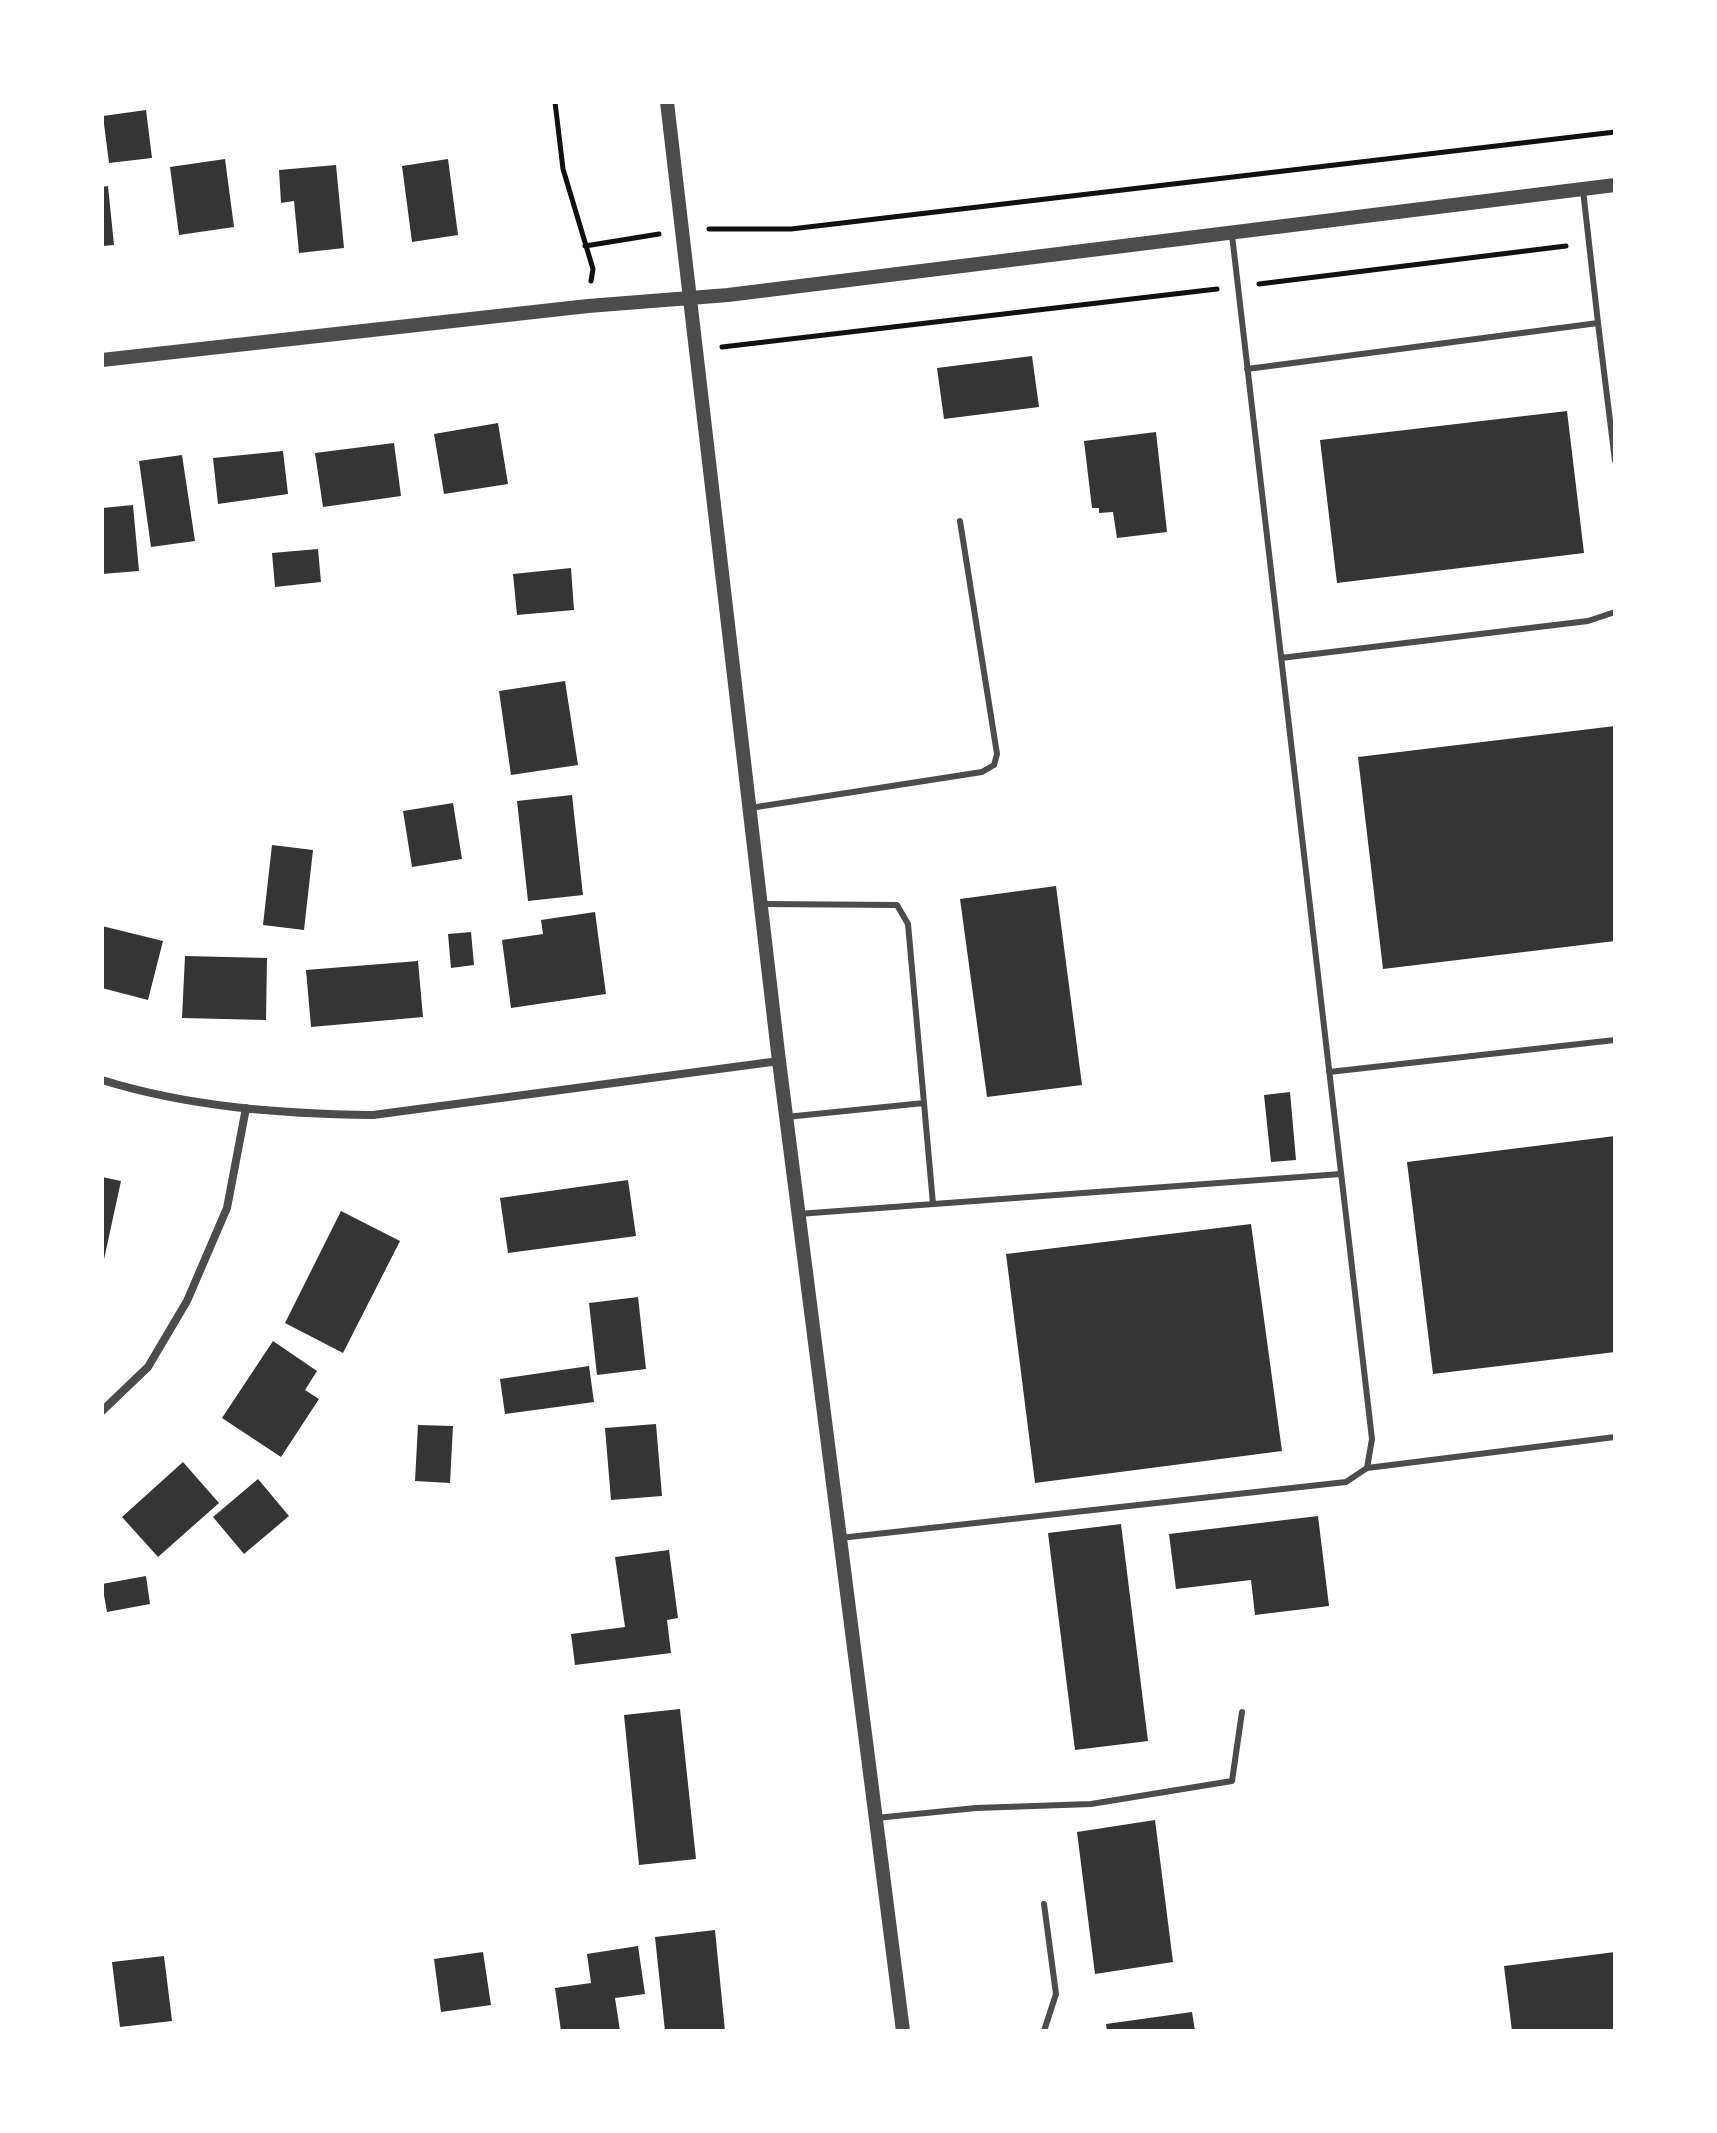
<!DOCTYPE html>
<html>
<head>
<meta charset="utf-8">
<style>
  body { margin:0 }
  #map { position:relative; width:1717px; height:2133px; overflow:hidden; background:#fff; font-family:"Varela Round",sans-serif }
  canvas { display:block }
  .frame { position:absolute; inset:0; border:104px solid #fff; pointer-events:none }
</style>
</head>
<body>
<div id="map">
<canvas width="1717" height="2133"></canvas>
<div class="frame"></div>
</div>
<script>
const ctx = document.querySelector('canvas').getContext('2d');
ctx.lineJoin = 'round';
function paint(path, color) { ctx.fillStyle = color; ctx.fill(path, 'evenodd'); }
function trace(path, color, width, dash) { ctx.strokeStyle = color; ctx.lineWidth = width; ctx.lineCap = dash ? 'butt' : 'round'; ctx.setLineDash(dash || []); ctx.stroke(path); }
paint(new Path2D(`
  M146,110L152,158L109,163L103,116Z
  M225,159L234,227L179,235L170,167Z
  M448,159L458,235L412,242L402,166Z
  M336,165L344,248L299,253L294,201L281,203L279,170Z
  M108,186L114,245L102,246V187Z
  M1032,356L1039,407L944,419L937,368Z
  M1567,411L1584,553L1337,583L1320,440Z
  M498,423L508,484L444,494L434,434Z
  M1156,432L1167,532L1117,538L1113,512L1099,513V508H1092L1084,441Z
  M394,443L401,496L323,507L315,453Z
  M283,451L288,494L218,504L213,458Z
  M182,455L195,541L151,547L139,461Z
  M133,505L139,571L102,574V508Z
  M318,549L321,582L275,587L272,553Z
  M571,568L574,610L517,615L513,574Z
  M565,681L578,765L511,775L499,691Z
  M1615,726V941L1383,969L1358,757Z
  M572,795L583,895L528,901L517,801Z
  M453,803L462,859L412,867L403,811Z
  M272,845L313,850L304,930L263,925Z
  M1056,886L1082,1085L987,1097L960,899Z
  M595,912L606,994L511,1008L502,940L543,934L541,920Z
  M102,926L163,941L148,1000L102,988Z
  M471,932L474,965L451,968L448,934Z
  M185,956L267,958L266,1020L182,1018Z
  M418,961L423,1017L311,1027L306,970Z
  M1290,1092L1296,1160L1271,1162L1264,1095Z
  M1615,1136V1352L1433,1374L1407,1162Z
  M102,1177L121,1181L103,1264H102Z
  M628,1180L636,1236L508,1253L500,1198Z
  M341,1211L400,1241L343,1353L285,1323Z
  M1251,1224L1282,1451L1035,1483L1006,1254Z
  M638,1297L646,1369L597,1375L589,1303Z
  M273,1341L317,1371L305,1390L319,1399L281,1457L222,1418Z
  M589,1366L594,1402L505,1414L500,1379Z
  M656,1424L662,1496L611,1500L605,1428Z
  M418,1425L453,1426L450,1483L415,1481Z
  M183,1462L219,1503L158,1557L122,1517Z
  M258,1479L289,1516L244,1554L213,1517Z
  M1318,1516L1329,1606L1255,1615L1251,1580L1176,1589L1169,1534Z
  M1121,1524L1148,1741L1075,1750L1048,1533Z
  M669,1550L678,1618L667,1620L671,1653L575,1665L571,1634L625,1627L615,1557Z
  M146,1576L150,1604L107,1612L102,1584Z
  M680,1709L696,1859L639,1865L624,1715Z
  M1155,1820L1173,1962L1095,1974L1077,1832Z
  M715,1930L725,2031H665L655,1937Z
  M638,1946L645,1994L615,1998L620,2031H561L555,1988L591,1983L587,1954Z
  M483,1952L491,2005L441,2012L434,1959Z
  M1615,1952V2031H1512L1504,1966Z
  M164,1956L172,2021L120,2027L112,1962Z
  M1192,2012L1195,2031H1107L1106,2024Z`), '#353535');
trace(new Path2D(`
  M555,102L563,169L593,269L591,281
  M709,229H791L1615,132
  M585,246L659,234
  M1259,284L1566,246
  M722,347L1217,289`), '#111', 5);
trace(new Path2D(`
  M1598,323L1615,461
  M1247,369L1598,323L1583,190
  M1281,658L1588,621L1615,612
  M750,808L982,772L994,765L997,754L960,521
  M761,904L897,905L908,924L933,1204
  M1329,1072L1615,1040
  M786,1117L924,1103
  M798,1214L1341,1174
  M1367,1468L1615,1437
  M840,1538L1346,1482L1367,1468L1372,1439L1232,235
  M876,1818L976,1808L1091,1804L1232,1781L1242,1712
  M1044,2031L1056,1994L1044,1904`), '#4c4c4c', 6);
trace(new Path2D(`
  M102,1080C189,1107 282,1114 373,1115L779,1061
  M102,1411L148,1367L187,1301L227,1208L246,1108`), '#4c4c4c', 8);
trace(new Path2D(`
  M667,102L779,1061L903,2031
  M102,360L588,306L728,295L1615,185`), '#4c4c4c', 14);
</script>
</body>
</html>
